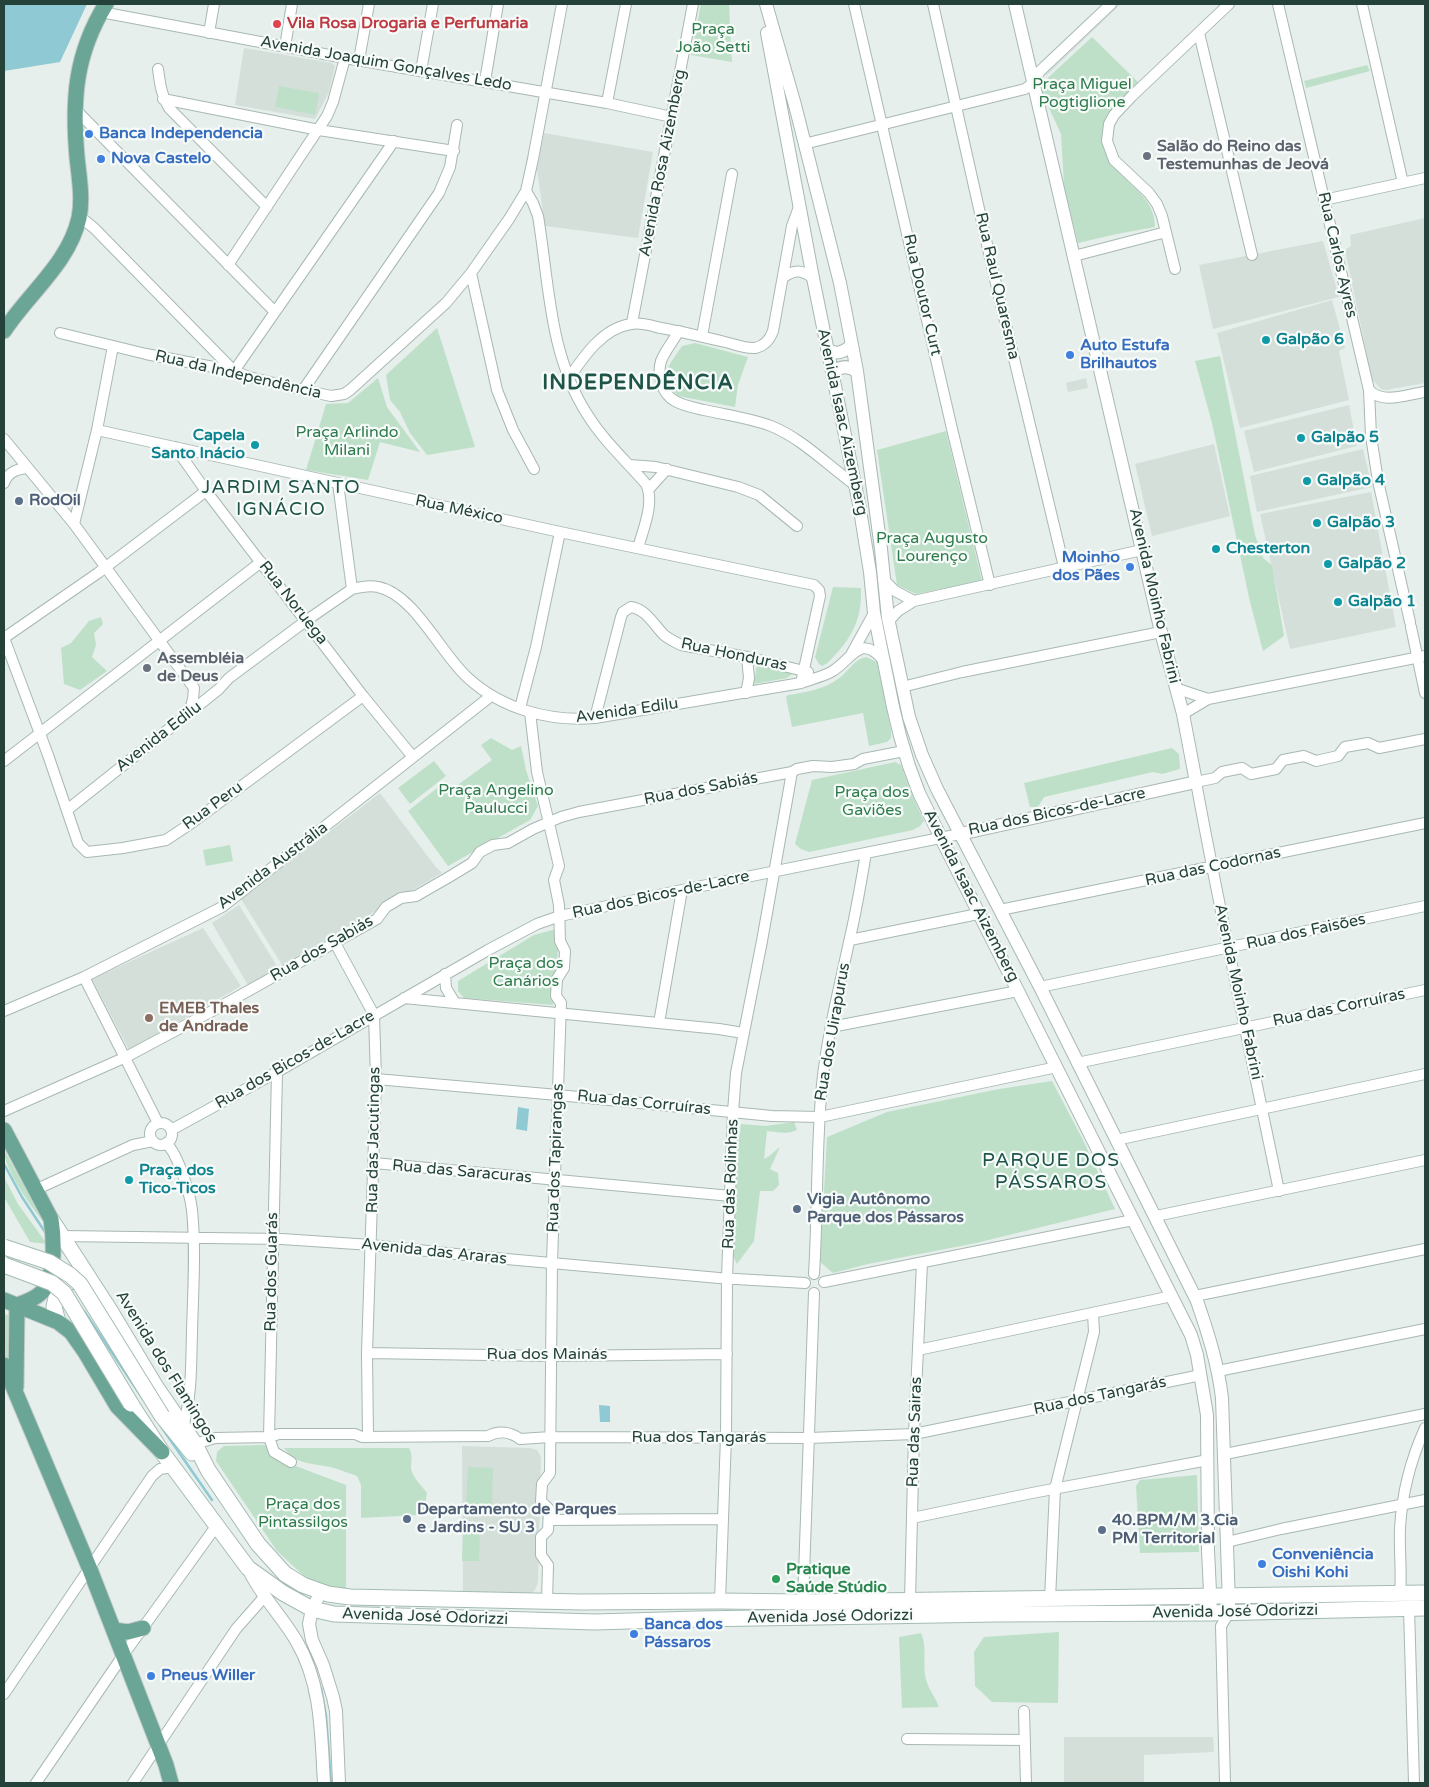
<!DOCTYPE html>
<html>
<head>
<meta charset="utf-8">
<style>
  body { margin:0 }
  #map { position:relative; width:1429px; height:1787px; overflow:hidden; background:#e6efeb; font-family:"Varela Round",sans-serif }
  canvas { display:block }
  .frame { position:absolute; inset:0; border:5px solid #24423a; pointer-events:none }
</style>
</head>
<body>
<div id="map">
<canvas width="1429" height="1787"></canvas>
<div class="frame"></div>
</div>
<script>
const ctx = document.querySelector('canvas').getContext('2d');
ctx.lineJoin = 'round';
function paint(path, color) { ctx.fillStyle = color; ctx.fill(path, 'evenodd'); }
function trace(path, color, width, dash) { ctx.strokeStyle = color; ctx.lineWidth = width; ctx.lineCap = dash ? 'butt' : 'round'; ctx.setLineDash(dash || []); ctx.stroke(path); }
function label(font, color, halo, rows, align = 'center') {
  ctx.font = font + ' "Varela Round",sans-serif'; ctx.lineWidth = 4.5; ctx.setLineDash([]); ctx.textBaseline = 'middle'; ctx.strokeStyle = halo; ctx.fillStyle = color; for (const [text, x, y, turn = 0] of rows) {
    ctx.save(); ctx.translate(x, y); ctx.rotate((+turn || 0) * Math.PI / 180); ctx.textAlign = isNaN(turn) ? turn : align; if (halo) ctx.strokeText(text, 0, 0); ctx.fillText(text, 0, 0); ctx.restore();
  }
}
paint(new Path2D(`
  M1102,4H1121L1046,76L1040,62Z
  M244,48L332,63L335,66L329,92L315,119L235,105Z
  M544,133L653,152L638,238L545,226L537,170Z
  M1425,218V383L1386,390L1381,389L1372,379L1345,250L1351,246L1350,235Z
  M1323,241L1339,297L1213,329L1199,265Z
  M1332,300L1345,348L1339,351L1349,400L1240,428L1217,333Z
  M1086,378L1088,388L1068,392L1066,383Z
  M1349,405L1357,446L1254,472L1244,431Z
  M1214,444L1230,516L1152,536L1135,464Z
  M1363,449L1372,487L1257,512L1250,476Z
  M1371,492L1396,627L1290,649L1260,514Z
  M380,793L435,866L442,873L282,965L241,899Z
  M239,905L277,966L249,987L212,923Z
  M203,928L241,986L129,1050L92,979Z
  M462,1446L530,1448L537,1450L541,1457L538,1582L535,1590L529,1595L463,1593Z
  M1064,1737H1213L1214,1752L1144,1755V1783H1064Z`), '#d4dfda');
paint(new Path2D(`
  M701,4H729L732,62L691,55Z
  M1092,37L1139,83L1103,143C1109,180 1156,189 1155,227L1117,234L1078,243L1064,185L1061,134L1042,93L1040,85Z
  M1367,65L1370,71L1306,88L1304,81Z
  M279,86L319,93L315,115L275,107Z
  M437,328L475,447L427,455L410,433L400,412L390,400L386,375Z
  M695,343L748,357L738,385L735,407L678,396L669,386L665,374L671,362L682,346Z
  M1220,356L1255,535L1263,558L1272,565L1284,636L1263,651L1250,602L1212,423L1195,361Z
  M378,378L387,407L420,452L380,442L368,480L306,470L326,404L348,403Z
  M946,431L982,581L916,594L897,585L877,450Z
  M833,587L861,588C862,614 855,633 837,653C832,658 829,663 822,666L819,664L815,657Z
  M101,617L103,624L94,633L96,645L92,657L107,671L80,690L64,684L61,648L71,643L89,621Z
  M866,657L877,662L891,730V738L887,742L869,746L863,713L792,727L786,697L788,695C806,692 823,690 838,679C848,672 854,659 866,657Z
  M757,663L791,671L792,674L787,678L754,684Z
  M491,738L512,750L521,746L526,770L538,806L530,820L448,866L408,811L446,781L452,789L492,760L481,745Z
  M1172,748L1179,754L1180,769L1162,774L1153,772L1044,797L1038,807H1030L1024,783Z
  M434,761L446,776L410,804L398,788Z
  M895,762L901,765L911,793L924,821L920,826L913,830L809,852L801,849L795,844L812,780Z
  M230,845L233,861L206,866L203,850Z
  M560,928L553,1005L464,998L458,991V981L534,935Z
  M1052,1081L1083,1140L1115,1209L976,1243L868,1264L833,1273L820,1262L827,1137L887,1112L999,1089Z
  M794,1122L797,1130C786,1135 777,1132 767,1131L764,1159C771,1156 774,1151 780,1147L770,1169L778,1173L779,1185L773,1191H760L754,1241L737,1264L733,1256L732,1240L738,1145L741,1124L766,1126Z
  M4,1150L46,1225C33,1210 4,1170 4,1150Z
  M4,1177L18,1204L47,1244L30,1242L4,1197Z
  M4,1313L9,1316L8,1370L4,1358Z
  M266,1445L272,1457L346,1485V1592L327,1587L304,1576L277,1551L216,1461L217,1452L224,1446Z
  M284,1448H409C413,1455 411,1460 411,1468C412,1477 422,1486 427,1493L424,1511L419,1515L361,1518V1485L357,1476C348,1473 339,1469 330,1467C312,1463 296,1465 284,1448Z
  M468,1467L493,1468L492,1506L466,1505Z
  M1197,1475L1199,1552L1140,1553L1136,1486L1140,1480Z
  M463,1530L480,1531L479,1561H462Z
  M1059,1632L1058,1703L992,1702L975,1686L974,1652L984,1637Z
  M921,1633C927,1646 923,1660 925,1675C927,1688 935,1696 939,1707L902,1708L899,1637Z`), '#bfe0c8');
paint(new Path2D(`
  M4,4H87L60,62L4,71Z
  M518,1107L529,1109L527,1131L516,1129Z
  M599,1405L610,1406V1422H600Z`), '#8ec9d4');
trace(new Path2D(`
  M4,1164L22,1197L45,1232
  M84,1311L143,1399
  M160,1425L212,1500
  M321,1688L326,1716L331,1783`), '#8ec9d4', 2.5);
const minor = new Path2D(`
  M854,4L953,433L990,585
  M933,4L993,271L1064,567
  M1278,4L1369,390L1371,436L1378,481L1410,622
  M1362,4L1403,183
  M101,12L345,58L607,103L672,117
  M209,33L214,4
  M1199,33L1252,255
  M285,47L292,4
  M359,60L369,4
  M158,69C160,83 161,95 169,108L267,207
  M421,71L433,4
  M485,81L498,4
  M163,99L319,130L454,151
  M607,103L626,4
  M75,109L275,312
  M804,144L1025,89L1033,83L1040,71L1111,4
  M526,191L533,203L538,216C549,282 549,355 587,414C603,440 626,461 646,484C655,503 643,529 638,548
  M1324,200L1425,178
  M79,216L94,228L234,371L394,141
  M1074,256L1166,232
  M228,265L327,116L333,102L345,58
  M1175,269L1162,216L1157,204L1149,193L1114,160L1107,141L1109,124L1114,115L1132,96L1229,4
  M471,273L497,390L513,430L534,469
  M784,277C795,269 802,270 813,278
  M632,323L693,4
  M679,331C673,341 665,351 661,361C657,375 662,394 675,401C684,406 695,408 704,410C726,415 750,418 771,426C803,439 827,465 855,485
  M60,333L146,354L234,371L249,377L303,390L331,396L344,394L350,390L446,303L471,273L509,219L526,191L533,159L562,4
  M702,336L732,174
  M569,378C584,356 603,328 631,324C641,322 652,326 661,328C683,332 704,337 725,342C734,344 745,349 755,348C765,346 770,339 773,331L792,226L799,207
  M303,390L439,193L450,167L457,125
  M1369,390C1383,405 1408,394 1425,392
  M97,430L560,532L814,585L819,590L820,596L801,683
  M4,439L74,524L194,688L193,699L189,713
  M175,447L206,491L363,696L413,757
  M630,465L656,467L738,487L759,495L797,526
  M4,483C8,472 17,469 27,468
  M338,483L352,589
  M648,490L667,469
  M74,524L97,430L113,346
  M883,579L895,591L914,601
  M888,622L898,611L914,601L1142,550
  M1411,627L1425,693
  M4,638L48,755L78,843L87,852L123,848L166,840L193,822L363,696
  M4,638L98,573L206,491
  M852,653L874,613
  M902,687L962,672L1161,632
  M1175,688L1208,699
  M746,693L749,678L747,657
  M520,708L536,647L560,532
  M530,712L537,772L559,866L554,880L559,905L560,941L565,951L564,968L557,979L556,996L561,1003L552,1262L550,1473L542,1484L541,1501L549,1509L548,1530L541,1537V1555L548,1565L547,1601
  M1183,714L1208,699L1425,656
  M595,718L621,617L623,612L631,607C646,609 654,625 664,635C669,639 675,642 681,645L747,657L808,672
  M4,761L261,562
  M67,810L189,713L219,689L229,678L307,620L352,589C360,587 370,585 378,587C414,594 441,654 468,678C502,709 550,722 595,718L801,683C811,679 822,677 831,672C851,661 860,632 883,660
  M1000,910L1425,823
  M850,940L978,914
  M335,943L374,1015L376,1079L367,1353L368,1437
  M445,974L446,988L455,1003
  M84,977L158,1123
  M1040,987L1425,906
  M404,998L719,1029L743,1033
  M4,1011L84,977L222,907L491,696
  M659,1023L682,890
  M831,1027L1018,991
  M1077,1063L1425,990
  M277,1072L269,1437L274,1452L291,1462
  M376,1079L558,1095L772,1116L820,1117L1057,1067
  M4,1111L126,1057L214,1010L377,919L386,907L401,898L416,896L449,877L472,863L480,852L493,845L508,843L533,829L561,817L579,812L792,772L797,769L813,766L832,767L854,764L863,759L904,751
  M150 1134a11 11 0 1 1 22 0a11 11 0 1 1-22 0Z
  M171,1130L277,1072L488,950L537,924L560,916L682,890L960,834
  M1116,1140L1425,1074
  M166,1143C178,1154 190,1193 192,1210C196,1250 193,1292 192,1332C191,1364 192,1396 183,1427
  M374,1163L731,1196
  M35,1190L133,1145L153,1141
  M1279,1191C1251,1055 1221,919 1196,782L1215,778L1222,772L1242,768L1251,774L1276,769L1283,760L1304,756L1316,761L1338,756L1345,747L1368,743L1379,748L1425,739
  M1156,1216L1425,1160
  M62,1236L282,1239L371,1245L484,1257L719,1278L805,1283
  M814,1274C818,1210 816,1147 822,1084C827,1036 839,989 849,942C856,913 861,883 866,853
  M824,1282L1133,1220
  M1195,1296L1425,1249
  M918,1350L1172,1296
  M367,1353L551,1356L727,1354
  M1218,1371L1425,1329
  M195,1444L215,1438L269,1437L279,1434H355L362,1437L488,1436C499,1430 511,1432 520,1439L551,1437L809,1438L914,1434L1201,1375
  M1225,1454L1425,1414
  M912,1518L1032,1493L1208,1460
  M549,1520L722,1519
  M1227,1542L1281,1529L1425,1500
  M1400,1594C1402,1572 1399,1550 1400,1528C1402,1494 1411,1459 1425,1428
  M1050,1599L1055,1489L1094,1332L1093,1313
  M910,1600L914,1434L922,1263
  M720,1601L726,1437L727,1278L733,1112L736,1073L762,941L792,772
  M803,1602L814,1293
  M1409,1608L1414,1783
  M4,1694L152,1476L160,1469L173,1467
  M1024,1711L1026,1783
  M907,1739L1025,1740
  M36,1783L124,1654L217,1525
  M133,1783L236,1629L265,1596
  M1225,1783L1221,1626L1229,1613`);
const tertiary = new Path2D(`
  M766,4L795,105L840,283L857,371L881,549L888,618L909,717L922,755L937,789L1040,987L1197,1301C1208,1333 1218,1364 1222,1398L1229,1605
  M767,33L813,278L859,504L870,572L874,613L893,707L900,736L909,766L919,793L941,838L1191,1335L1197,1355L1207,1415L1208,1550L1211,1613
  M827,349C836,356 844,352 852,345
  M832,375C839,365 848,366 857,371
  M960,834L1196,782L1183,714L1161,632L1015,4
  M248,1568C260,1595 282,1616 297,1642C322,1685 321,1735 324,1783
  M321,1592L312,1609L309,1624L312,1640L323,1665L333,1697L336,1711L339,1783`);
const secondary = new Path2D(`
  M51,1219L111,1312L156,1387L195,1444L208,1470L258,1544L285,1574L303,1585L328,1594L350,1597L581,1602L720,1601L803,1602L1425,1593
  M58,1322L54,1307L58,1289C66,1280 75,1280 86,1284
  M131,1404L162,1452L248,1568L283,1593L312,1609L334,1614L595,1622L697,1619L998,1614L1211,1613L1425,1608
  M162,1416L192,1453`);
const primary = new Path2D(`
  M4,331C28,294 69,263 79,218C83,198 79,177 77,157C72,100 75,54 106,4
  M4,1130L51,1219C54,1239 56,1276 42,1292C35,1299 26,1302 17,1305
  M4,1300L58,1322L71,1332L85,1352L117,1406L162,1452
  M4,1365L89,1567L166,1765L171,1783
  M16,1387L17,1305
  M114,1630L128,1632L143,1628`);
trace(minor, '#a8b8b2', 12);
trace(tertiary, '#a8b8b2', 14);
trace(secondary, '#a4bbb3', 17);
trace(primary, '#c2cac8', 17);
trace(minor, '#fff', 10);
trace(tertiary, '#fff', 12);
trace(secondary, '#fff', 15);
trace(primary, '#6aa596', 15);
const secondaryBridge = new Path2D(`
  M4,1247L49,1262L70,1275L80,1284L108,1329L162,1416
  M4,1265L52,1283L64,1293L131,1404`);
trace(secondaryBridge, '#a4bbb3', 17, []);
trace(secondaryBridge, '#fff', 15);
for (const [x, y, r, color] of [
  [277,24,5,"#e0444e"],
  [89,134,5,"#3f7fe0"],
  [1147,156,5,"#6b7280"],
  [101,159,5,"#3f7fe0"],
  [1266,340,5,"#0f9aa8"],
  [1070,355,5,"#3f7fe0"],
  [1301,438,5,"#0f9aa8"],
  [255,445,5,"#0f9aa8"],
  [1307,481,5,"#0f9aa8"],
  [19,501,5,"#5c6f8a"],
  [1317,523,5,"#0f9aa8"],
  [1216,549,5,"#0f9aa8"],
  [1328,564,5,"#0f9aa8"],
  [1130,567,5,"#3f7fe0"],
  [1338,602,5,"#0f9aa8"],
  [147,668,5,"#6b7280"],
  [149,1018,5,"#8d6e63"],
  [129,1180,5,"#0f9aa8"],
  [797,1209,5,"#5c6f8a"],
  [407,1519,5,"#5c6f8a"],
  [1102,1530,5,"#5c6f8a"],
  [1262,1564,5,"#3f7fe0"],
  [776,1579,5,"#2e9e5b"],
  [634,1634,5,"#3f7fe0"],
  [151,1676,5,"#3f7fe0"]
]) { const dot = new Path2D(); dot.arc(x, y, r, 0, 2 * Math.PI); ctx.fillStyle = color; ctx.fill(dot); trace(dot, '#f7fbf9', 2); }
label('bold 16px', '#be3a42', '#f7fbf9', [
  ["Vila Rosa Drogaria e Perfumaria",287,24]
], 'left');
label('16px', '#2d7a4b', '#f7fbf9', [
  ["Praça",713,30],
  ["João Setti",713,48],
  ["Praça Miguel",1082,85],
  ["Pogtiglione",1082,103],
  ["Praça Arlindo",347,433],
  ["Milani",347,451],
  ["Praça Augusto",932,539],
  ["Lourenço",932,557],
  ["Praça Angelino",496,791],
  ["Paulucci",496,809],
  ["Praça dos",872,793],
  ["Gaviões",872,811],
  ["Praça dos",526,964],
  ["Canários",526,982],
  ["Praça dos",303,1505],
  ["Pintassilgos",303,1523]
]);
label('16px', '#24423a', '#f7fbf9', [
  ["Avenida Joaquim Gonçalves Ledo",386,64,10],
  ["Avenida Rosa Aizemberg",663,163,-79],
  ["Rua Carlos Ayres",1337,255,77],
  ["Rua Raul Quaresma",997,286,77],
  ["Rua Doutor Curt",922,295,77],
  ["Rua da Independência",238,375,13],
  ["Avenida Isaac Aizemberg",842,422,78],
  ["Rua México",459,510,12],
  ["Avenida Moinho Fabrini",1154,596,77],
  ["Rua Noruega",293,603,52],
  ["Rua Honduras",734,655,12],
  ["Avenida Edilu",627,711,-8],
  ["Avenida Edilu",159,737,-38],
  ["Rua dos Sabiás",701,789,-11],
  ["Rua Peru",213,806,-36],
  ["Rua dos Bicos-de-Lacre",1057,812,-12],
  ["Avenida Austrália",273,866,-37],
  ["Rua das Codornas",1213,867,-12],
  ["Rua dos Bicos-de-Lacre",661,895,-12],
  ["Avenida Isaac Aizemberg",971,896,63],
  ["Rua dos Faisões",1306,932,-12],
  ["Rua dos Sabiás",322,949,-30],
  ["Avenida Moinho Fabrini",1238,992,78],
  ["Rua das Corruíras",1339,1008,-12],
  ["Rua dos Uirapurus",833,1032,-80],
  ["Rua dos Bicos-de-Lacre",295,1060,-30],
  ["Rua das Corruíras",644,1103,6],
  ["Rua das Jacutingas",374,1140,-89],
  ["Rua dos Tapirangas",556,1158,-88],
  ["Rua das Saracuras",462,1172,5],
  ["Rua das Rolinhas",731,1184,-88],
  ["Avenida das Araras",434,1252,6],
  ["Rua dos Guarás",272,1272,-89],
  ["Rua dos Mainás",547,1355],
  ["Avenida dos Flamingos",166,1367,58],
  ["Rua dos Tangarás",1100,1396,-12],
  ["Rua das Sairas",915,1432,-88],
  ["Rua dos Tangarás",699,1438],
  ["Avenida José Odorizzi",1235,1612,-1],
  ["Avenida José Odorizzi",425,1617,2],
  ["Avenida José Odorizzi",830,1617,-1]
]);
label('bold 16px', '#366cbe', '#f7fbf9', [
  ["Banca Independencia",99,134],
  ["Nova Castelo",111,159],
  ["Auto Estufa",1080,346],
  ["Brilhautos",1080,364],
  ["Moinho",1120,558,"right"],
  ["dos Pães",1120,576,"right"],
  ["Conveniência",1272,1555],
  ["Oishi Kohi",1272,1573],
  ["Banca dos",644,1625],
  ["Pássaros",644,1643],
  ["Pneus Willer",161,1676]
], 'left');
label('bold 16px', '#5b616d', '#f7fbf9', [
  ["Salão do Reino das",1157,147],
  ["Testemunhas de Jeová",1157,165],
  ["Assembléia",157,659],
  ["de Deus",157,677]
], 'left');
label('bold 16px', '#0d838f', '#f7fbf9', [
  ["Galpão 6",1276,340],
  ["Capela",245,436,"right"],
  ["Santo Inácio",245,454,"right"],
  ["Galpão 5",1311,438],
  ["Galpão 4",1317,481],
  ["Galpão 3",1327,523],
  ["Chesterton",1226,549],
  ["Galpão 2",1338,564],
  ["Galpão 1",1348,602],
  ["Praça dos",139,1171],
  ["Tico-Ticos",139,1189]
], 'left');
label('bold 16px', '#4e5e75', '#f7fbf9', [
  ["RodOil",29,501],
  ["Vigia Autônomo",807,1200],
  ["Parque dos Pássaros",807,1218],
  ["Departamento de Parques",417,1510],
  ["e Jardins - SU 3",417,1528],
  ["40.BPM/M 3.Cia",1112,1521],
  ["PM Territorial",1112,1539]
], 'left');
label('bold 16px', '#785e54', '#f7fbf9', [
  ["EMEB Thales",159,1009],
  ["de Andrade",159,1027]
], 'left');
label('bold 16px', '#27864d', '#f7fbf9', [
  ["Pratique",786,1570],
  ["Saúde Stúdio",786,1588]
], 'left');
ctx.letterSpacing = '1px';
label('19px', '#1f5548', '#f7fbf9', [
  ["JARDIM SANTO",281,488],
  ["IGNÁCIO",281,510],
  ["PARQUE DOS",1051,1161],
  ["PÁSSAROS",1051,1183]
]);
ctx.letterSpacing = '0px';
ctx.letterSpacing = '1px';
label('bold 21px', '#1f5548', '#f7fbf9', [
  ["INDEPENDÊNCIA",638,383]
]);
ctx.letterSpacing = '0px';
</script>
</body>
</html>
